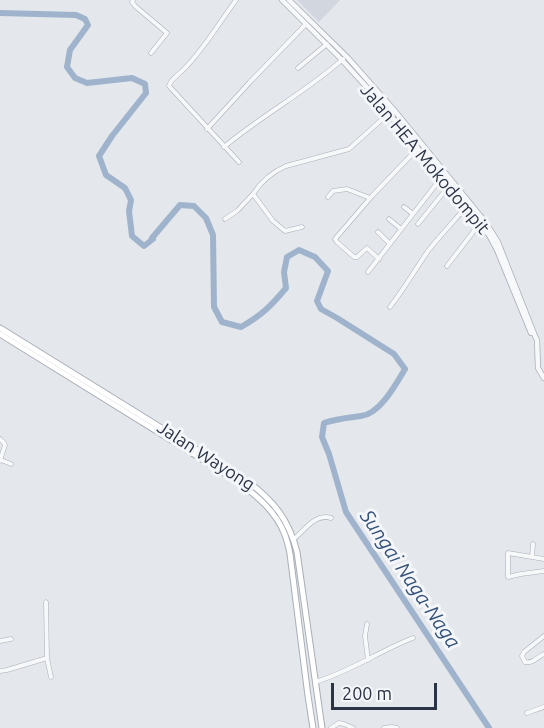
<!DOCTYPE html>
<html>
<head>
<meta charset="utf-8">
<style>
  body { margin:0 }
  #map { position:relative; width:544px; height:728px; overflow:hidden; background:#e4e7ec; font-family:Ubuntu,sans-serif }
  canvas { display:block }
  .scale { position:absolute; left:331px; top:683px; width:106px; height:27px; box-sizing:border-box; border:3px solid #2b3445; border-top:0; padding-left:8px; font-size:18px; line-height:21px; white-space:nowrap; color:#2b3445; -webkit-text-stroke:4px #f4f6f9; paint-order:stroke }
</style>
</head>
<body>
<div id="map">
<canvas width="544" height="728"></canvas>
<div class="scale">200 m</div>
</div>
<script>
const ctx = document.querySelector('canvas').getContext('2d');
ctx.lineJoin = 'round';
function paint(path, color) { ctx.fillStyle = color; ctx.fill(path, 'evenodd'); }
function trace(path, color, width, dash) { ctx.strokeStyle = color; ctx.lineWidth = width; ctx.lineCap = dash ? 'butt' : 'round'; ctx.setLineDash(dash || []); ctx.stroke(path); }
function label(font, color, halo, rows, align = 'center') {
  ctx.font = font + ' Ubuntu,sans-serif'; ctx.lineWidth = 6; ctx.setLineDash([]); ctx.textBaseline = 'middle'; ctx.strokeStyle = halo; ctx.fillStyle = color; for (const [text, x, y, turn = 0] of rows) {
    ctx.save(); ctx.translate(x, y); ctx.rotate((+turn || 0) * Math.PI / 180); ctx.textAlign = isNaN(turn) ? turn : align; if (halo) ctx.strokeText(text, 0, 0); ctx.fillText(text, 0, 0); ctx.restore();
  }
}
paint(new Path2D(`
  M297,0H340L319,22Z`), '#d2d6de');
trace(new Path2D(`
  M0,13L76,15L85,19L88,25L70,50L67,67L75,78L87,83L132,78L145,84L146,93L112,136L99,156L106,175L125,188L131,200L129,211L132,236L144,246L153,239L152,238L180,205L194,206L206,218L213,235L214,307L222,322L241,327C262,315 271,306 286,288L284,272L287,257L299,250L315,257L328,271L317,301L321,309L337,318L394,354L405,369C396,384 380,414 361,416C347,418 339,418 324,423L322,437L329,454L346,512L489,728`), '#9fb4cc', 6);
const minor = new Path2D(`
  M133,0L132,2L135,6L167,33L151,53
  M236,0C219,23 204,49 184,69C179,75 171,78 169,86L239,162
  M298,68L327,44
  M207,129L250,82L306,24
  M224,147C262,115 306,92 343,59
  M328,197L333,191L347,189L370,198
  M404,207L413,214
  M225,219L237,211L253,194
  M389,219L401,229
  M418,224L448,187
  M302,227L285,231L273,221L253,194C261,182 272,172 286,166L349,149L389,113
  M378,232L390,244
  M379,259L367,248L357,257H354L337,242L335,239L372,196L418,148
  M447,266L480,223
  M368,272L441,178
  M390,307C404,289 415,270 428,251C440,236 453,222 466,207
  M0,439L4,443L5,445L0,461
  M1,460L11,464
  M294,539C305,530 315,513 331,518
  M532,557L533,544
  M544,559L508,553V577L521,574L544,571
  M367,624L365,636L368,660
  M544,636L524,652L522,656L525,662C533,664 537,657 544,654
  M0,641L11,639
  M47,658L51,677
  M0,671L7,670L47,658L46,602
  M315,682C350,672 379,651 413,638
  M527,713L544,707
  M331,728L339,723L344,724L353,728
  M384,728L392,727L397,728`);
const tertiary = new Path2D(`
  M282,0L342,60L372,93L489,235L497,250L531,333
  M289,0L348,58L394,110L486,223L498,242L535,336L537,340L538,368L544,378`);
const secondary = new Path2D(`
  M0,328L247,481C274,501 289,520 297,552L322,728
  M0,334L237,481C257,496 276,511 285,535C287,541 289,547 290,554L308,696L313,728`);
trace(minor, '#a9aeb7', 5);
trace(tertiary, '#a9aeb7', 6);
trace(secondary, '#a9aeb7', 7);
trace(minor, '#f7f8fa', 4);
trace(tertiary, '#f7f8fa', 4.5);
trace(secondary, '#fff', 5);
label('18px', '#2b3445', '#f4f6f9', [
  ["Jalan HEA Mokodompit",425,159,50],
  ["Jalan Wayong",206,456,33]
]);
label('italic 20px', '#34527a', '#f4f6f9', [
  ["Sungai Naga-Naga",410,579,56]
]);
</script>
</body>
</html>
